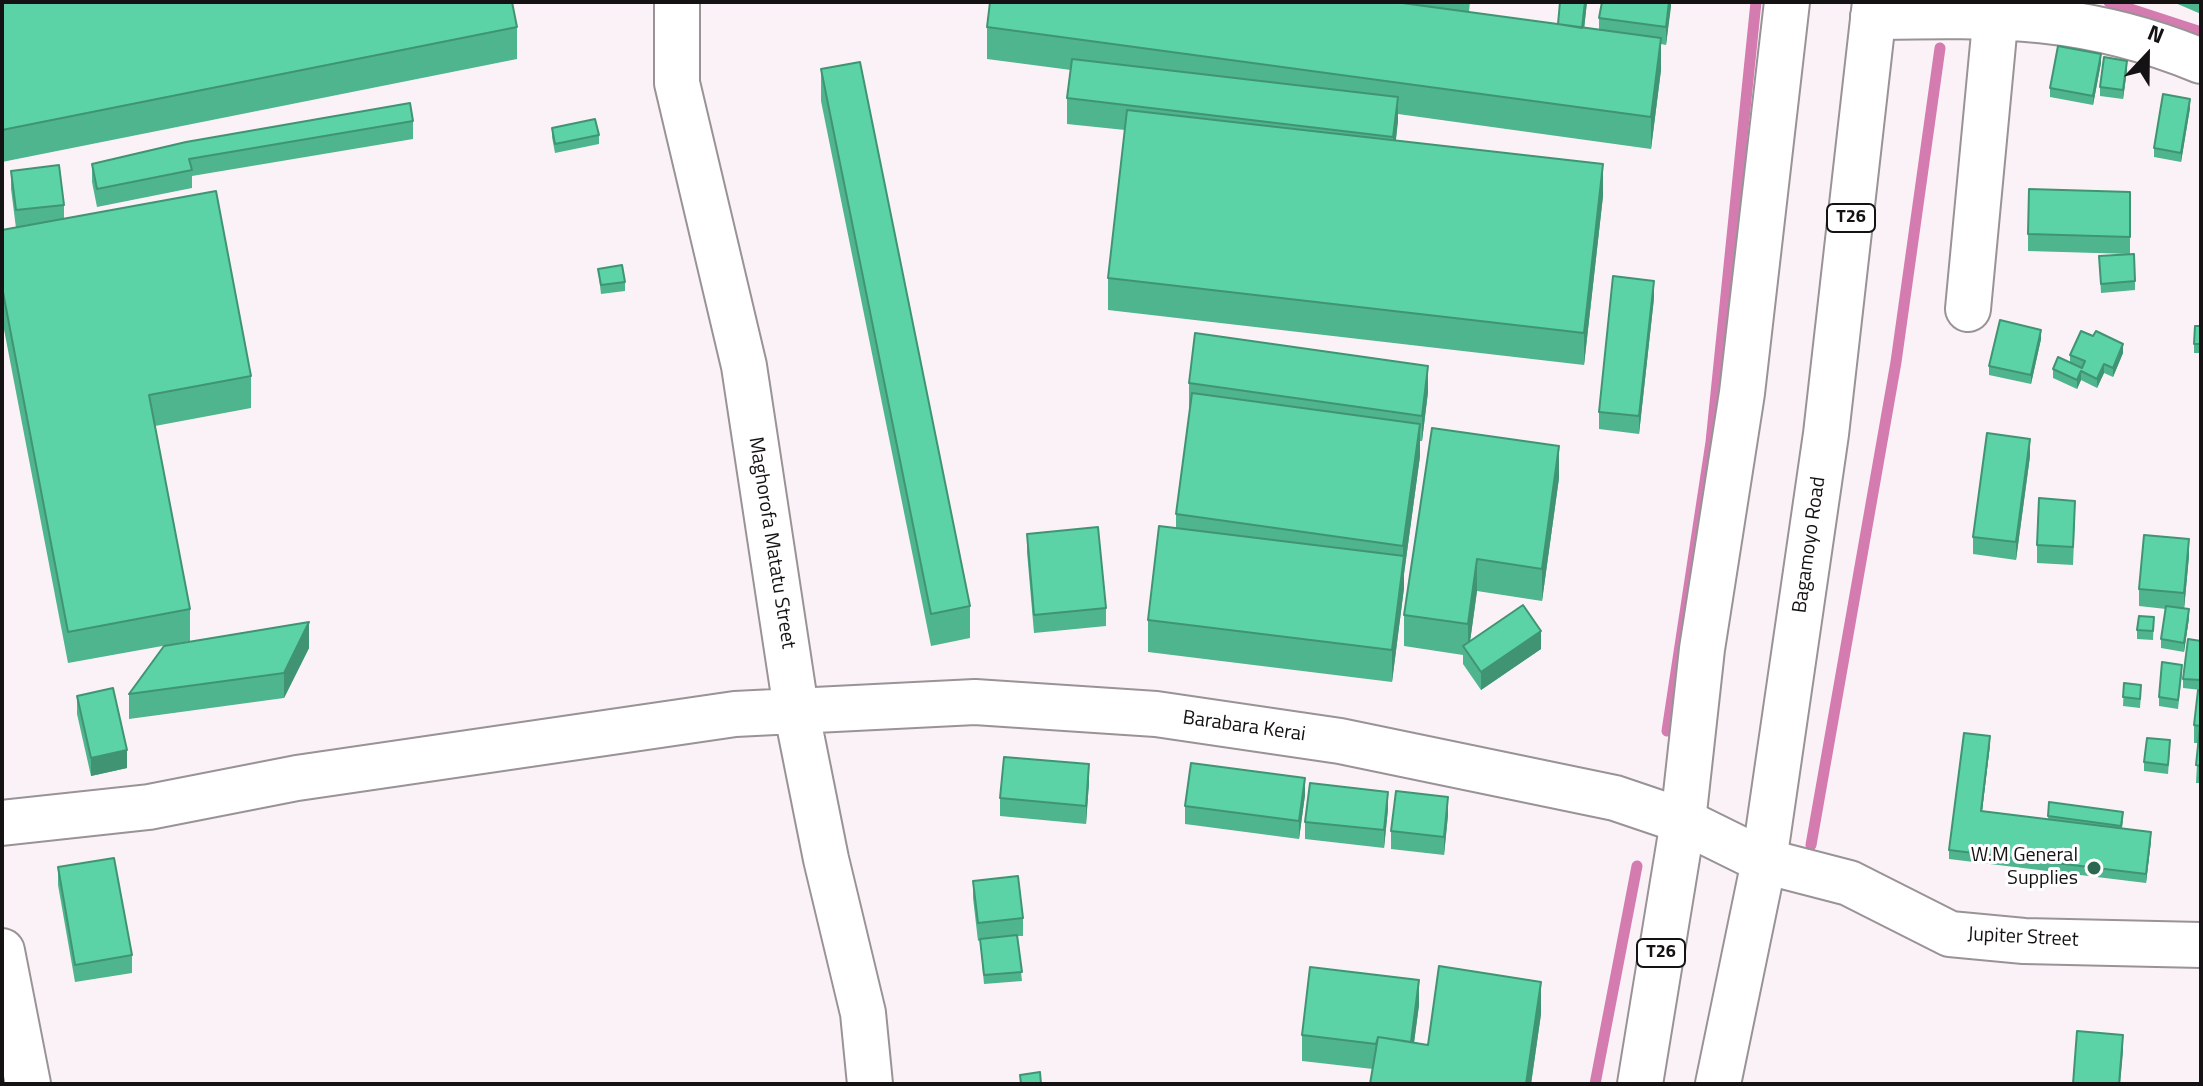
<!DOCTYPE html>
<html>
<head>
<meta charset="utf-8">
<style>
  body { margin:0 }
  #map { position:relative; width:2203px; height:1086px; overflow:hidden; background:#fbf2f7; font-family:"Titillium Web",sans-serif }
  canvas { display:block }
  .frame { position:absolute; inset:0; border:4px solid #151213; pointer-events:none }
  .north { position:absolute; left:2107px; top:16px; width:80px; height:80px; -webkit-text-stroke:6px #fff; paint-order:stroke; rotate:22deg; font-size:22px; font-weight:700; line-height:32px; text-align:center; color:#151213 }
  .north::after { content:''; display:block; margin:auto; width:28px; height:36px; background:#151213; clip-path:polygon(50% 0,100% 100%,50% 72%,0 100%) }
</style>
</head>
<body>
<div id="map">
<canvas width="2203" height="1086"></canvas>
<div class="frame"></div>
<div class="north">N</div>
</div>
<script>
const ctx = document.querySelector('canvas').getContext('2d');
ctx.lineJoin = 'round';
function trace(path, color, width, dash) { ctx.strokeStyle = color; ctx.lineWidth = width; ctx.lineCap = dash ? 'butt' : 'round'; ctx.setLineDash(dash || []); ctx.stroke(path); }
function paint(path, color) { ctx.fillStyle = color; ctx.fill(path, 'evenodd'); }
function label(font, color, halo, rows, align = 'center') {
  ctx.font = font + ' "Titillium Web",sans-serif'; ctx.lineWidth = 6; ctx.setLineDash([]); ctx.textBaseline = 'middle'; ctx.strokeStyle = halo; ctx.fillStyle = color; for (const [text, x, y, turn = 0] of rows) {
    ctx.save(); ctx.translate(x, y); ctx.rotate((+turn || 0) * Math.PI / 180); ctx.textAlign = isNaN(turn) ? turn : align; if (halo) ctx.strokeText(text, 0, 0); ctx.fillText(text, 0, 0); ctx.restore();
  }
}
trace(new Path2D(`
  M2109,2L2201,32
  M1667,731L1711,442L1756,2
  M1811,845L1896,362L1940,48
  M1595,1084L1637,866`), '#d47bb0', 11);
const minor = new Path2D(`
  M677,2V83L744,366L796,709L826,859L863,1013L870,1084
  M1873,17C1996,15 2085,13 2201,61
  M1968,309L1997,2
  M2,823L149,807L297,778L735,714L975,702L1156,714L1340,741L1615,798L1683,821L1764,861L1849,883L1950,934L2024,941L2201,945
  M2,951L28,1084`);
const highway = new Path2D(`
  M1640,1084L1683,821L1702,649L1742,393L1787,2
  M1718,1084L1764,861L1826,434L1875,2`);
trace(minor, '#999296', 48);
trace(highway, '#999296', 48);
trace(minor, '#fff', 44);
trace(highway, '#fff', 44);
paint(new Path2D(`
  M2,2L517,27V59L2,162Z
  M990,2H1470L1469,12L1558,24L1587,2L1584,28L1599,30V18L1671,2L1666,45L1661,44V70L1651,149L1398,114L1396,140L1603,196L1584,365L1108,310V278L1125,130L1067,124V98L1071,70L987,59V27Z
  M2173,2H2201V14Z
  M2101,63L2093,105L2050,97V88Z
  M821,69L970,606V638L931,646L821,101Z
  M2127,70L2123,99L2100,96V87Z
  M2190,108L2181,162L2154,157V148Z
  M413,121V139L192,176V188L97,207L92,182V164Z
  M552,128L599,135V144L555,153L552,137Z
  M11,171L64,205V219L251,376V408L155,426L190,609V641L68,663L2,319V230L16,228L11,189Z
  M2130,192V254L2028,251V234Z
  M2099,256L2135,281V290L2101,293Z
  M598,269L625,282V291L601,294Z
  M1654,298L1639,434L1599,429V412Z
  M2201,326V353H2194V344Z
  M2041,339L2031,384L1989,375V366Z
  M2123,353L2113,377L2104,373L2097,388L2081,380L2077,389L2053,378V369L2070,363V355Z
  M1189,383L1428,392L1422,441H1420V456L1404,574V588L1392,682L1148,652V620L1176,528V514L1190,408H1189Z
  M2030,456L2016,560L1973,554V537Z
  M1559,478L1542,601L1477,591L1470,642L1541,649L1481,690L1463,664V655L1404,646V615Z
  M2075,518L2073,565L2037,563V545Z
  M1027,534L1106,608V626L1034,633L1027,552Z
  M2189,556L2184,609L2189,618L2184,652L2161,648V639L2166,609L2139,606V589Z
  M2154,617L2153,640L2137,639V630Z
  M2201,641V690L2183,688V679Z
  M309,648L284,698L129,719V694Z
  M2182,674L2178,709L2159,706V697Z
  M2124,683L2141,694L2140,708L2123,706Z
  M2201,690V783H2196L2198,743H2194V725Z
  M77,696L127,768L91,776L77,714Z
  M1990,745L1982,811L2048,819L2049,802L2123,821L2122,828L2151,841L2146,883L1949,859V850Z
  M2170,749L2168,774L2144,771V762Z
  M1089,782L1086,824L1000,816V798Z
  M1305,795L1299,839L1185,824V806Z
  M1388,809L1384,848L1305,839V822Z
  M1448,815L1444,855L1391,849V831Z
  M58,867L132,955V973L75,982L58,885Z
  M973,881L1023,918V936H1017L1022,981L984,984L980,940L978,941L973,898Z
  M1419,1005L1414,1042L1428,1045L1541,1014L1531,1084H1371L1373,1069L1302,1061V1035Z`), '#4eb58f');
paint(new Path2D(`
  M1585,2H1587L1582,48V30Z
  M1669,2H1671V7L1666,45V27Z
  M1661,38V70L1651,149V117Z
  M2101,54V63L2093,105V96Z
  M2127,61V70L2123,99V90Z
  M1398,97V122L1393,162V137Z
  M2190,99V108L2181,162V153Z
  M1603,164V196L1584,365V333Z
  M1654,281V298L1639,434V416Z
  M2041,330V339L2031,384V375Z
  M2123,344V353L2113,377V368Z
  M2104,364V373L2097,388V379Z
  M1428,366V392L1422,441V416Z
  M2081,371V380L2077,389V380Z
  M1420,424V456L1404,574V588L1392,682V650L1403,561V546Z
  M2030,439V456L2016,560V542Z
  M1559,446V478L1542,601V569Z
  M2189,539V556L2184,610V593Z
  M1477,559V591L1468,656V624Z
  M2189,609V618L2184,652V643Z
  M309,622V648L284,698V673Z
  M1541,631V649L1481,690V672Z
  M1990,736V745L1981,820V811Z
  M127,750V768L91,776V758Z
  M1089,764V782L1086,824V806Z
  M1305,778V795L1299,839V821Z
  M1388,792V809L1384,848V830Z
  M1448,797V815L1444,855V837Z
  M2151,832V841L2146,883V874Z
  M1419,980V1005L1410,1074V1048Z
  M1541,982V1014L1531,1084H1526Z
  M2123,1035V1052L2120,1084H2119Z`), '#409474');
const building = new Path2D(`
  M2,2H512L517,27L2,130Z
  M990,2H1395L1661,38L1651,117L987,27Z
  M1560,2H1585L1582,28L1558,24Z
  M1602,2H1669L1666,27L1599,18Z
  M2058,46L2101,54L2093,96L2050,88Z
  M2104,57L2127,61L2123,90L2100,87Z
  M1072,59L1398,97L1393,137L1067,98Z
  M860,62L970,606L931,614L821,69Z
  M2163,94L2190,99L2181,153L2154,148Z
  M410,103L413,121L189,159L192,170L97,189L92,164L186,142Z
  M1127,110L1603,164L1584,333L1108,278Z
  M595,119L599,135L555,144L552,128Z
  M59,165L64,205L16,210L11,171Z
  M2029,189L2130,192V237L2028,234Z
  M216,191L251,376L149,395L190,609L68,632L2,287V230Z
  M2134,254L2135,281L2101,284L2099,256Z
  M622,265L625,282L601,285L598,269Z
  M1613,276L1654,281L1639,416L1599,412Z
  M2000,320L2041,330L2031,375L1989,366Z
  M2195,326H2201V344H2194Z
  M2081,331L2093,336L2096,331L2123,344L2113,368L2104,364L2097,379L2081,371L2077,380L2053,369L2058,357L2082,368L2085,361L2070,355Z
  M1195,333L1428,366L1422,416L1189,383Z
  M1192,393L1420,424L1403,546L1176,514Z
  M1432,428L1559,446L1542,569L1477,559L1468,624L1404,615Z
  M1987,433L2030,439L2016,542L1973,537Z
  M2039,498L2075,501L2073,547L2037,545Z
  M1159,526L1404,556L1392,650L1148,620Z
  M1098,527L1106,608L1034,615L1027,534Z
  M2144,535L2189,539L2184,593L2139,589Z
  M1523,605L1541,631L1481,672L1463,646Z
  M2166,606L2189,609L2184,643L2161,639Z
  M2139,616L2154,617L2153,631L2137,630Z
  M309,622L284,673L129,694L164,646Z
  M2188,639L2201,641V680L2183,679Z
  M2162,662L2182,665L2178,700L2159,697Z
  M2124,683L2141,685L2140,699L2123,697Z
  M113,688L127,750L91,758L77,696Z
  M2198,690H2201V766L2196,765L2200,726L2194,725Z
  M1964,733L1990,736L1981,811L2151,832L2146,874L1949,850Z
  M2147,738L2170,740L2168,765L2144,762Z
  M1004,757L1089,764L1086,806L1000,798Z
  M1191,763L1305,778L1299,821L1185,806Z
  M1310,783L1388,792L1384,830L1305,822Z
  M1396,791L1448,797L1444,837L1391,831Z
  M2049,802L2123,812L2121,826L2048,816Z
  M114,858L132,955L75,965L58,867Z
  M1018,876L1023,918L978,923L973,881Z
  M1017,935L1022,972L984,975L980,939Z
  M1439,966L1541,982L1526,1084H1370L1378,1037L1428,1045Z
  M1310,967L1419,980L1411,1042L1378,1037L1376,1044L1302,1035Z
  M2077,1031L2123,1035L2119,1084H2073Z
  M1040,1072L1041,1084H1021L1020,1075Z`);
paint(building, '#5bd3a6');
trace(building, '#409474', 2);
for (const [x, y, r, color] of [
  [2094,868,8,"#2c6750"]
]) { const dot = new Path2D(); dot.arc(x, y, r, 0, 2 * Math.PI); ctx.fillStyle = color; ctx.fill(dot); trace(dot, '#fff', 3); }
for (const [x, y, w] of [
  [1851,218,48],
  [1661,953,48]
]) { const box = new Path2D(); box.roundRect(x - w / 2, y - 14, w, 28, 6); ctx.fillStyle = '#fff'; ctx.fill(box); trace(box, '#151213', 2); }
label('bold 18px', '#151213', null, [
  ["T26",1851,218],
  ["T26",1661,953]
]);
label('20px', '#151213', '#fff', [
  ["Maghorofa Matatu Street",771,543,81],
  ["Bagamoyo Road",1810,545,-82],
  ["Barabara Kerai",1244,727,8],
  ["Jupiter Street",2023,938,3]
]);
label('20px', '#151213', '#fff', [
  ["W.M General",2078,856],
  ["Supplies",2078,879]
], 'right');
</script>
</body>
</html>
